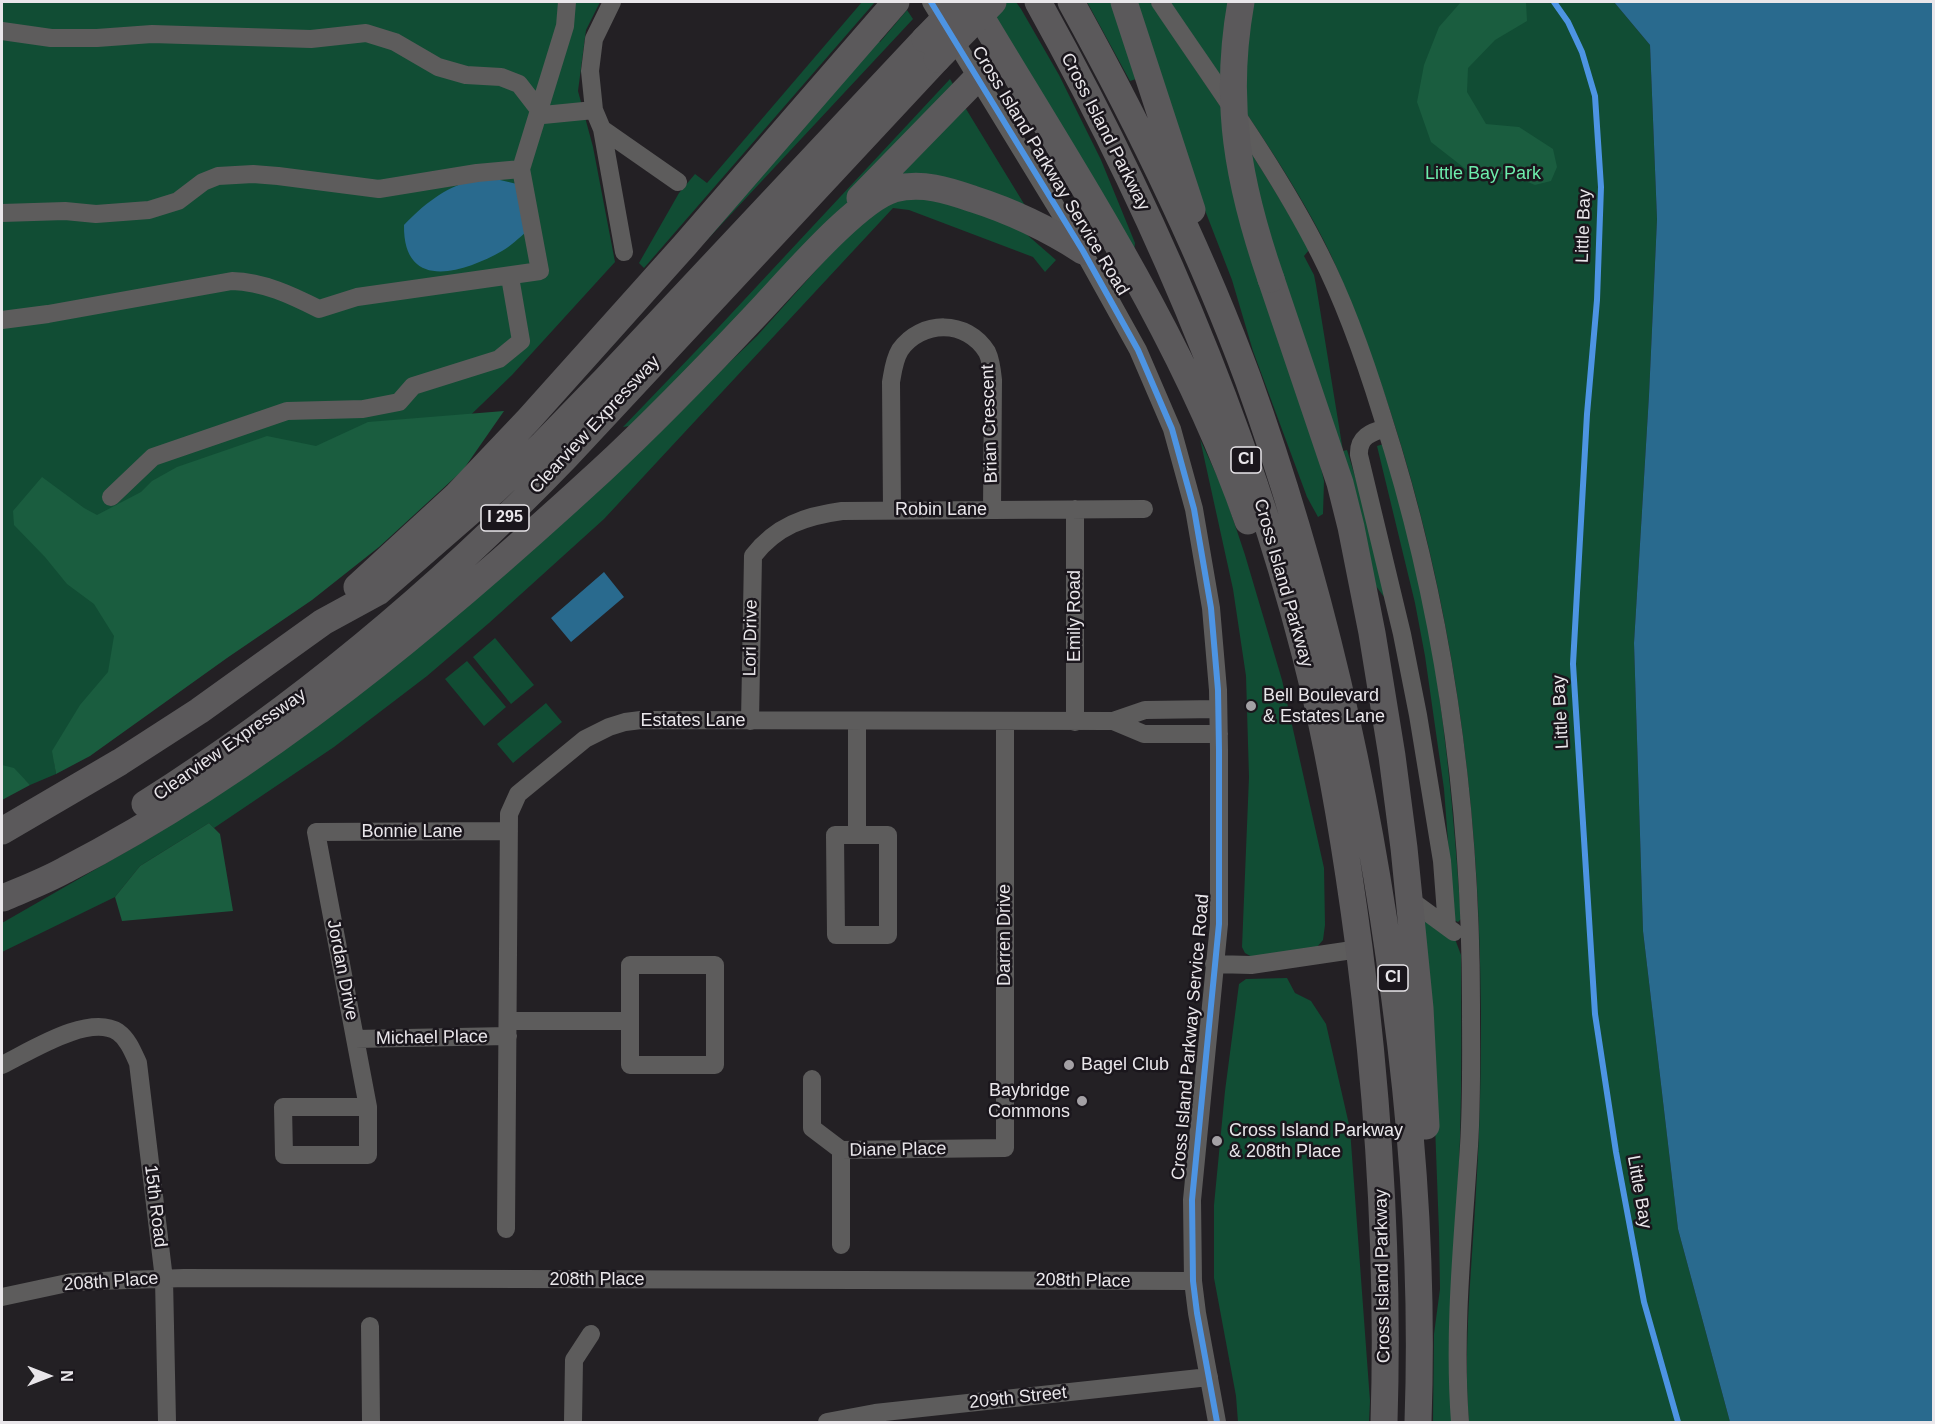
<!DOCTYPE html>
<html>
<head>
<meta charset="utf-8">
<style>
  body { margin:0 }
  #map { position:relative; width:1935px; height:1424px; overflow:hidden; background:#232024; font-family:Arial,sans-serif }
  canvas { display:block }
  .frame { position:absolute; inset:0; border:3px solid #e9e6ea; pointer-events:none }
  .north { position:absolute; left:18px; top:1346px; width:60px; height:60px; -webkit-text-stroke:4px #1a161c; paint-order:stroke; rotate:90deg; font-size:16px; font-weight:700; line-height:24px; text-align:center; color:#e9e6ea }
  .north::after { content:''; display:block; margin:auto; width:21px; height:27px; background:#e9e6ea; clip-path:polygon(50% 0,100% 100%,50% 72%,0 100%) }
</style>
</head>
<body>
<div id="map">
<canvas width="1935" height="1424"></canvas>
<div class="frame"></div>
<div class="north">N</div>
</div>
<script>
const ctx = document.querySelector('canvas').getContext('2d');
ctx.lineJoin = 'round';
function paint(path, color) { ctx.fillStyle = color; ctx.fill(path, 'evenodd'); }
function trace(path, color, width, dash) { ctx.strokeStyle = color; ctx.lineWidth = width; ctx.lineCap = dash ? 'butt' : 'round'; ctx.setLineDash(dash || []); ctx.stroke(path); }
function label(font, color, halo, rows, align = 'center') {
  ctx.font = font + ' Arial,sans-serif'; ctx.lineWidth = 5; ctx.setLineDash([]); ctx.textBaseline = 'middle'; ctx.strokeStyle = halo; ctx.fillStyle = color; for (const [text, x, y, turn = 0] of rows) {
    ctx.save(); ctx.translate(x, y); ctx.rotate((+turn || 0) * Math.PI / 180); ctx.textAlign = isNaN(turn) ? turn : align; if (halo) ctx.strokeText(text, 0, 0); ctx.fillText(text, 0, 0); ctx.restore();
  }
}
paint(new Path2D(`
  M2,2H600L586,30L578,91L593,147L615,262L512,375L302,578L54,760L56,774L30,785L25,780L2,793Z
  M862,2H875L644,268L639,263L679,193L695,174L707,183Z
  M986,2H1016L1021,9L1059,75L1101,160L1135,243L1134,252Z
  M1087,2H1117L1142,77L1130,81Z
  M1132,2H1150C1204,83 1262,163 1309,250L1304,256L1314,275L1316,285L1343,451L1347,450L1362,499L1385,598L1372,581L1314,437L1324,481L1323,514L1318,517L1307,497L1253,351L1232,280L1201,200Z
  M1170,2H1614L1650,45L1657,219L1649,395L1634,643L1643,931L1678,1229L1730,1422H1469C1463,1345 1472,1268 1476,1191C1480,1131 1481,1071 1481,1012C1480,788 1448,561 1369,351C1355,314 1342,276 1324,241C1281,157 1222,80 1170,2Z
  M907,10L913,19L663,287L875,37L880,42Z
  M950,79L957,91L635,425L623,427L717,329Z
  M963,104L1029,212L901,175Z
  M935,192L1025,233L1056,260L1045,272L1033,257L909,210L893,208L604,519L489,623L427,676L334,747L214,828L209,823L140,866L115,897L2,952V923L150,838L289,745L666,423L757,336L869,211L892,197Z
  M1200,439L1223,489L1245,555L1282,680L1324,868L1325,925L1323,940L1317,947L1252,957L1245,953L1242,947L1249,777L1246,676L1233,589Z
  M1384,444C1397,497 1414,550 1424,603C1444,707 1454,814 1461,919L1458,922L1454,920L1444,789L1425,656L1415,603L1377,446Z
  M495,638L534,685L511,704L473,657Z
  M467,661L506,707L484,726L445,679Z
  M546,703L562,722L513,763L497,744Z
  M1423,916L1455,939L1461,955C1461,1016 1462,1077 1460,1138C1457,1233 1445,1328 1452,1422H1433L1434,1334L1440,1289L1439,1232L1434,1098Z
  M1287,978L1295,993L1311,1001L1326,1024L1350,1129L1370,1401L1369,1422H1238L1236,1396L1214,1278V1205L1225,1091L1239,984L1246,979Z`), '#114d34');
paint(new Path2D(`
  M1461,2H1526L1527,21L1495,40L1468,68L1467,92L1486,124L1519,127L1553,149L1557,167L1551,181L1535,185L1508,174H1472L1431,142L1417,102L1424,65L1439,27Z
  M504,411L463,470L379,547L312,600L227,658L90,756L56,774L52,751L80,705L108,672L114,636L94,604L67,584L45,557L14,525L13,511L42,477L84,508L97,515L141,492L152,481L177,467L267,436L316,446L368,422Z
  M2,765L14,768L30,785L2,800Z
  M209,823L220,834L233,911L122,921L115,897L140,866Z`), '#1a5d3f');
paint(new Path2D(`
  M1614,2H1933V1422H1730L1678,1229L1643,931L1634,643L1649,395L1657,219L1650,45Z
  M500,180L517,184L527,231C519,238 511,246 502,251C463,273 403,292 404,225C422,206 445,187 471,181C480,179 491,180 500,180Z
  M604,572L624,597L571,642L551,618Z`), '#296a8e');
trace(new Path2D(`
  M612,2L594,39L590,71L594,110L602,129L624,252
  M931,2L1083,251L1138,350L1172,429L1194,509L1211,608L1218,690L1219,750V924L1192,1200L1193,1281L1197,1313L1217,1422
  M1160,2C1215,84 1275,165 1320,254C1346,305 1365,360 1382,415C1443,604 1471,805 1471,1004C1471,1051 1472,1099 1469,1146C1463,1238 1453,1330 1460,1422
  M2,31L51,38H97L152,34L311,39L366,33L395,42L438,67L466,75L501,77L519,84L543,115L594,110
  M602,129L678,182
  M521,169L565,26L567,2
  M2,213L65,211L96,214L149,210L178,201L203,182L218,176L253,174L278,176L379,189L477,173L521,169L540,271L357,297L319,309C291,295 264,282 232,281L48,314L2,320
  M1386,428C1371,432 1358,437 1359,455L1402,634L1418,715L1442,861L1447,927
  M111,497L153,457L287,411L363,409L399,402L413,386L499,359L521,341L510,277
  M1075,509V722
  M892,510L891,382C893,371 894,360 900,350C921,320 967,319 987,352C991,360 992,370 993,380L992,510
  M750,721L753,556C776,526 805,516 842,511L1144,509
  M857,721V835H888V935H836L835,835H857
  M1113,721L1144,734H1219
  M1409,899L1454,932
  M1214,964L1251,965L1359,949
  M630,965H715V1065H630Z
  M508,1021H630
  M355,1039L508,1036
  M2,1065C29,1052 89,1013 118,1032C128,1039 133,1052 138,1063L164,1279L167,1422
  M812,1079V1128L841,1150L1005,1148V722
  M368,1107H283L284,1155H368V1107L316,832L509,831
  M841,1150V1245
  M506,1229L509,814L518,794L585,739L609,727L625,722L641,720L1113,721L1145,710L1218,709
  M2,1297L72,1282L184,1278L1193,1281
  M370,1326L371,1422
  M573,1422L574,1360L591,1334
  M827,1422L875,1413L1209,1377`), '#5d5c5c', 18);
trace(new Path2D(`
  M972,2C1072,170 1183,335 1248,521
  M1038,2C1160,221 1258,454 1316,698C1335,780 1348,864 1359,947C1379,1105 1389,1263 1384,1422
  M1071,2C1138,123 1200,249 1248,379C1320,579 1368,789 1395,1000C1414,1140 1423,1281 1418,1422
  M1124,2L1192,210
  M860,198L977,78
  M1271,279L1340,483L1351,527L1372,633L1392,756L1404,848L1420,1008L1426,1126
  M357,587L456,496L529,419L685,245L896,2
  M145,804C299,706 440,588 566,457L937,59
  M2,831L120,762L199,711L323,622L378,592L495,490L543,444L606,379L925,39
  M3,898C24,889 45,881 65,870C264,767 438,621 602,470C655,421 705,369 755,316C785,285 856,200 894,189C922,182 947,190 973,199C1014,212 1047,228 1083,251`), '#5b595b', 27);
trace(new Path2D(`
  M1241,2C1223,103 1238,183 1271,279
  M925,39L961,2
  M937,59L993,2`), '#5b595b', 27);
trace(new Path2D(`
  M931,2L1083,251L1138,350L1172,429L1194,509L1211,608L1218,690L1219,750V924L1192,1200L1193,1281L1197,1313L1217,1422
  M1554,2L1568,22L1582,52L1595,96L1601,187L1597,300L1587,414L1573,664L1595,1014L1616,1152L1644,1302L1678,1422`), '#4d94e3', 6);
for (const [x, y, r, color] of [
  [1251,706,6,"#a4a1a5"],
  [1069,1065,6,"#a4a1a5"],
  [1082,1101,6,"#a4a1a5"],
  [1217,1141,6,"#a4a1a5"]
]) { const dot = new Path2D(); dot.arc(x, y, r, 0, 2 * Math.PI); ctx.fillStyle = color; ctx.fill(dot); trace(dot, '#1a161c', 2); }
for (const [x, y, w] of [
  [1246,460,30],
  [505,518,48],
  [1393,978,30]
]) { const box = new Path2D(); box.roundRect(x - w / 2, y - 13, w, 26, 4.5); ctx.fillStyle = '#1a161c'; ctx.fill(box); trace(box, '#e9e6ea', 1.5); }
label('bold 16px', '#e9e6ea', null, [
  ["CI",1246,460],
  ["I 295",505,518],
  ["CI",1393,978]
]);
label('18px', '#e9e6ea', '#1a161c', [
  ["Cross Island Parkway",1105,132,63],
  ["Cross Island Parkway Service Road",1050,171,59],
  ["Little Bay",1584,226,-88],
  ["Brian Crescent",990,424,-92],
  ["Clearview Expressway",595,425,-47],
  ["Robin Lane",941,510],
  ["Cross Island Parkway",1283,583,74],
  ["Emily Road",1075,616,-90],
  ["Lori Drive",751,638,-89],
  ["Little Bay",1561,712,-93],
  ["Estates Lane",693,721],
  ["Clearview Expressway",230,745,-35],
  ["Bonnie Lane",412,832],
  ["Darren Drive",1005,935,-90],
  ["Jordan Drive",342,970,79],
  ["Cross Island Parkway Service Road",1191,1037,-85],
  ["Michael Place",432,1038,-1],
  ["Diane Place",898,1150,-1],
  ["Little Bay",1639,1192,80],
  ["15th Road",155,1206,83],
  ["Cross Island Parkway",1383,1276,-91],
  ["208th Place",597,1280],
  ["208th Place",1083,1281,1],
  ["208th Place",111,1282,-4],
  ["209th Street",1018,1398,-6]
]);
label('18px', '#6dedac', '#1a161c', [
  ["Little Bay Park",1483,174]
]);
label('18px', '#e9e6ea', '#1a161c', [
  ["Bell Boulevard",1263,696],
  ["& Estates Lane",1263,717],
  ["Bagel Club",1081,1065],
  ["Baybridge",1070,1091,"right"],
  ["Commons",1070,1112,"right"],
  ["Cross Island Parkway",1229,1131],
  ["& 208th Place",1229,1152]
], 'left');
</script>
</body>
</html>
